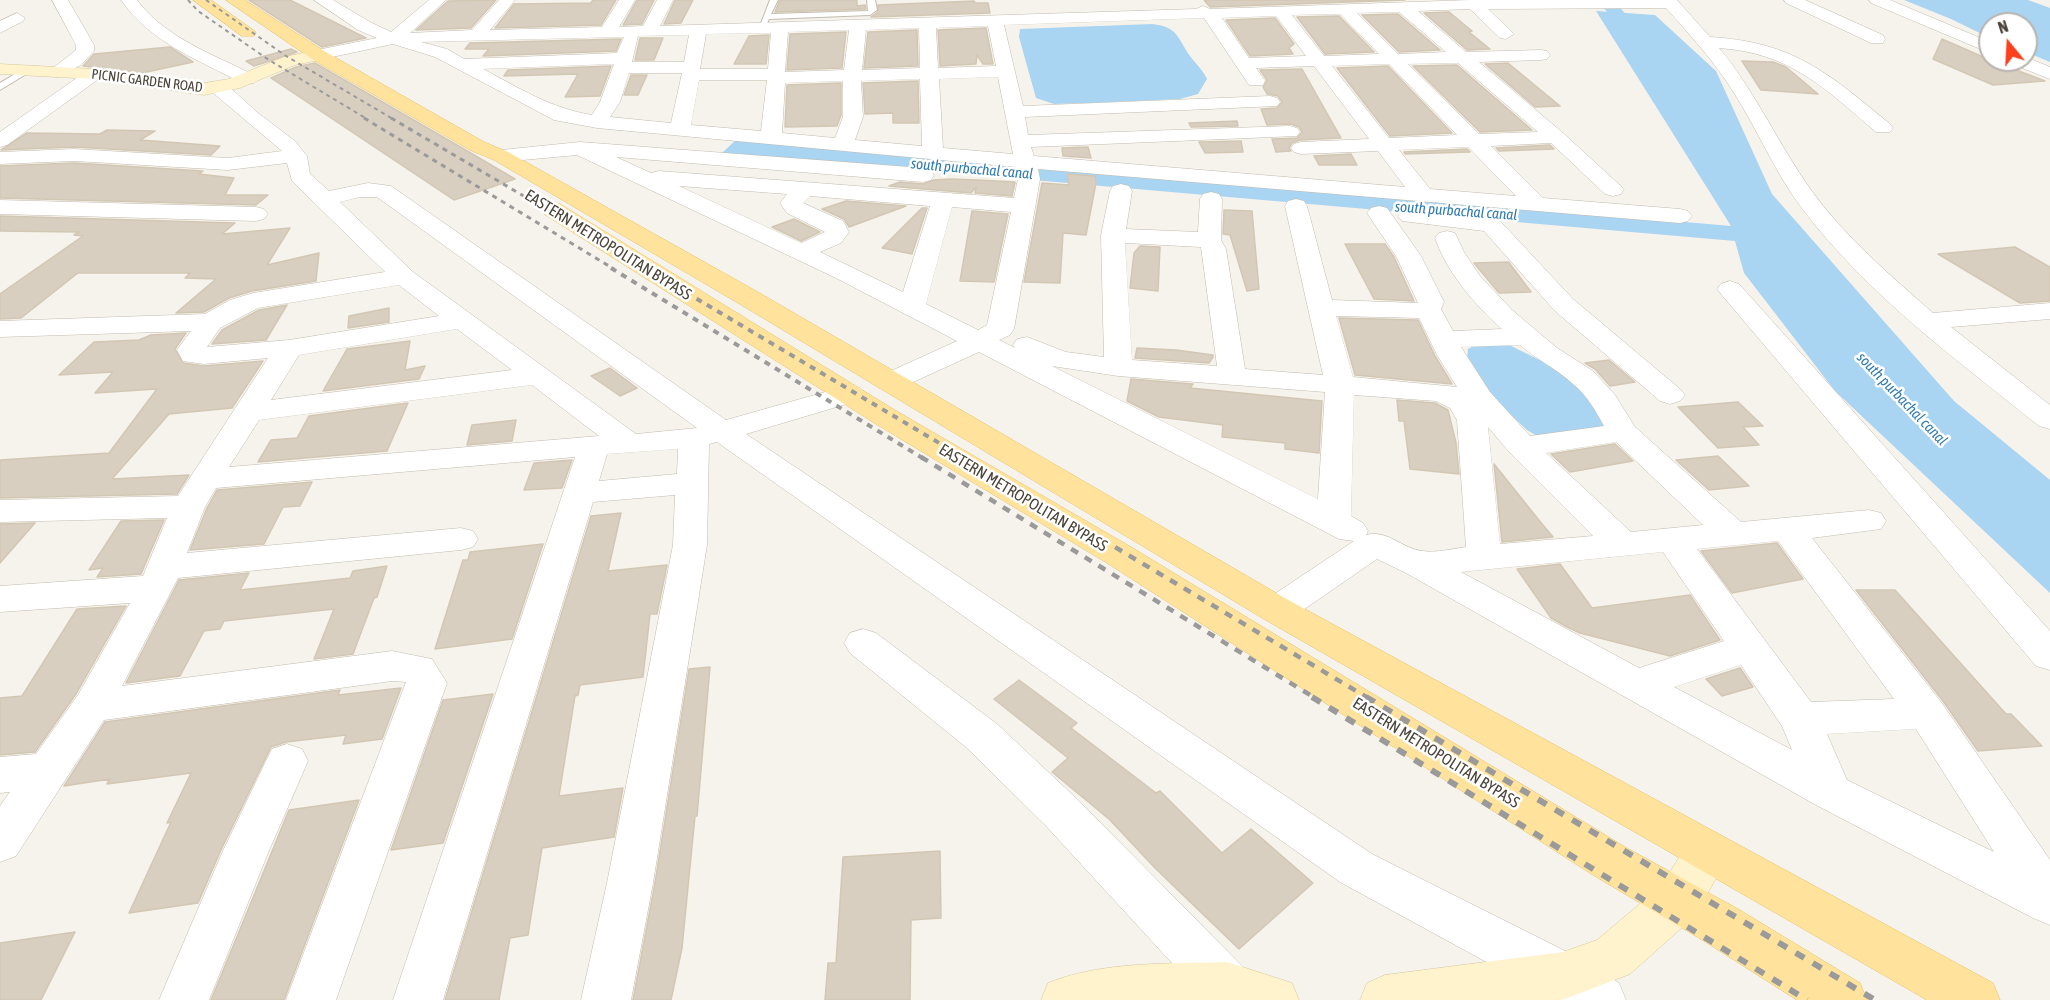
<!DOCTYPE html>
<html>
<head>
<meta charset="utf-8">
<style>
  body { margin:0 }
  #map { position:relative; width:2050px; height:1000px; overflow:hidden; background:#f6f3ec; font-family:"Asap Condensed",sans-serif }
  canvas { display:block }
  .north { position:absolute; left:1978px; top:12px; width:60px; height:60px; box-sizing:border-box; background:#fff; border:2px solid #b7b4b0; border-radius:50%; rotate:342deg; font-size:16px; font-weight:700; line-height:24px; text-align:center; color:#4b4439 }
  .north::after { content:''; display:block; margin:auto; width:21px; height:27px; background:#fc3f1d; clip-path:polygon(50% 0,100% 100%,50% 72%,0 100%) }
</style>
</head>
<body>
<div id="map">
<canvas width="2050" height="1000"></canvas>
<div class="north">N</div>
</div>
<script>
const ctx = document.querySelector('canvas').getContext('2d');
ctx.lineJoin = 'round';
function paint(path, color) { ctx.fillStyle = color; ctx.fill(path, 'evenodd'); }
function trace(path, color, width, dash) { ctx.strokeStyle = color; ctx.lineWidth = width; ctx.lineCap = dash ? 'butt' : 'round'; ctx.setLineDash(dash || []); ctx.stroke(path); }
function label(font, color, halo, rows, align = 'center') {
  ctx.font = font + ' "Asap Condensed",sans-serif'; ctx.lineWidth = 5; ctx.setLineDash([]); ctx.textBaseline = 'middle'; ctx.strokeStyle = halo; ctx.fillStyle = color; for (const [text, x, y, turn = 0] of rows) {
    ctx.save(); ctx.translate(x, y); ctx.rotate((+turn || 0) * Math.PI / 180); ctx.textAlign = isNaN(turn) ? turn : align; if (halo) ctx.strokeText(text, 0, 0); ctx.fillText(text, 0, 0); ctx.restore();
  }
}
paint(new Path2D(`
  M1904,0H2028L2050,8V62L2026,52V24H1990V38L1951,19Z
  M1596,11L1655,15L1716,71L1772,194L1954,401L2050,480V593L1835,391L1744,273L1735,241L722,153L736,140L1731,226Z
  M1152,24C1179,27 1177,38 1190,56C1196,64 1203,70 1207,79L1198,94L1180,99L1090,103L1054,104L1036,98L1019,37L1020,29Z
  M1503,342L1562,371L1616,426L1539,437L1527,430L1490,396L1467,362L1468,349L1479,343Z`), '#a9d4f2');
paint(new Path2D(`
  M1597,0H1613L1651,42L1654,46L1651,50H1639Z`), '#a9d4f2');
const building = new Path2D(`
  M249,0H290L366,38L322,47Z
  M496,0L471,28L416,30L448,1Z
  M593,0H616L601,25L495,28L514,4L591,3Z
  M637,0H654L642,24L623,25Z
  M675,0H693L681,23L664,24Z
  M780,0H857V6L865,5L866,9L775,12Z
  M1204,0H1405L1210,7Z
  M974,1L975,3H988L990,13L871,17L878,12V5Z
  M1449,12L1472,31L1469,32L1490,49L1467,50L1424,13Z
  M1398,14L1440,50L1399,52L1362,15Z
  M1339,16L1374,52L1325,54L1297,17Z
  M1275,18L1294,44L1289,48L1293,54L1250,56L1226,20Z
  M986,28L993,64H983L977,55L976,64L940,66L938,30Z
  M917,30L918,66L864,68L868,32Z
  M846,32L842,68L787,70L790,34Z
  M769,35L766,64H734L749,36Z
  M640,38H663L654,60H635Z
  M621,39L616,51L483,56L489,49H465L470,43Z
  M1942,39L1990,60L2045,81L1993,85L1933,59Z
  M170,47L193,62L142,73L83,66L94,54Z
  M291,49L297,52L254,66L246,61Z
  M1742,61L1773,62L1786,67L1818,94L1761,90Z
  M315,63L469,152L515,179L454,200L271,78L296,67Z
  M1508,63L1560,106L1535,107L1485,64Z
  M1457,65L1532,130L1480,132L1413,66Z
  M611,66L600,96L565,97L578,74L504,76L508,70Z
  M1388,66L1452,133L1390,136L1337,68Z
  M1302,69L1341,138L1300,140L1292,143L1289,148L1291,151L1276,152L1272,139L1297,138L1302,132L1299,127L1291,124L1267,125L1261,109L1277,108L1282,102L1278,96L1267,94L1263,87L1267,80L1260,70Z
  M631,75H647L638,95H624Z
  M918,81L919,123H893V113L865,114L863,83Z
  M841,83V115L837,126L785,127L787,85Z
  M1237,121L1238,126L1191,127L1189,123Z
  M107,130L155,131L140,140L220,146L211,155L74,147L1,150L27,133L100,134Z
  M1241,141L1243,152L1205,153L1199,142Z
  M1550,145L1554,149L1499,151L1496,148Z
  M1088,147L1091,158L1063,156L1062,148Z
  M1467,149L1470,152L1405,154L1404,152Z
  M1351,154L1357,165H1319L1314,156Z
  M74,163L203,171L199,174L234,178L225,195H268L256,205L0,198V166Z
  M1067,174L1095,176L1096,183L1086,235L1063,233L1060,283L1024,282L1042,183L1069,185Z
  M951,179L978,180L1015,182L1012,196L975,193L976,187L971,193L889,186L900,182L923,184L934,180Z
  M846,201L906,206L849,227L844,219L822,209Z
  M922,208H927L912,254L882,248Z
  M1224,210L1252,211L1259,289L1247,291L1230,235L1223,234Z
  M972,211L1008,214L994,282L960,281Z
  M0,216L235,223L222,234L290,228L267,265L319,253L316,281L252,291L229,298L204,312L176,313L216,279L185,278L190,273H78L21,318L0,319V294L83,236L74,235L79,232L0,231Z
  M794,219L820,232L801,241L772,227Z
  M1345,244H1385L1394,257L1414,301L1374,299Z
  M1140,246L1160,247L1158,291L1130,288L1134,253Z
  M2015,247L2050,267V301L2020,303L1938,254Z
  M1509,262L1510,264L1531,292L1499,293L1474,263Z
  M287,305L266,340L212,344L222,330L259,310Z
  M389,308V322L348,328L349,316Z
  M1339,318L1418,320L1435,356L1452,384L1355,375Z
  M186,333L175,349L183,363L204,366L263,361L232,408L169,414L112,479L189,475L177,494L0,498V460L109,453L157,389L95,393L113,372L59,375L94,342L139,340L151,335Z
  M410,341L405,370L425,366L419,379L323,391L347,349Z
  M1137,348L1176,350L1213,355V357L1209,363L1135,358Z
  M1609,360L1635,382L1610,386L1595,369L1585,363Z
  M610,368L637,388L620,396L591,376Z
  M1131,379L1193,384L1190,388L1322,401L1319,453L1285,449V443L1222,437L1223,425L1159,417L1127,401Z
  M1397,400L1435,403L1448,410L1456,443L1459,474L1410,469L1404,421H1399Z
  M1738,402L1763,426L1743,427L1759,445L1718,448L1678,407Z
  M408,403L387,451L258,462L271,440L297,438L309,416Z
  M516,420L512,441L467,445L472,425Z
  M1615,444L1633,461L1570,472L1551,454Z
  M1718,456L1749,486L1709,490L1676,460Z
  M572,460L562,488L524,490L534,463Z
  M1494,464L1538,519L1553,537L1502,542Z
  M312,482L300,506L283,507L264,544L190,550L207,508L217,490Z
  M621,513L608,571L667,565L657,614H650L643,677L580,685L578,695L575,696L559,796L623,788L614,837L542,848L528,935L510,938L499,1000H445L591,516Z
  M164,520L141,574L97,577L103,568L89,570L121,521Z
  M35,523L0,563V524Z
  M1777,543L1803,579L1732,593L1701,551Z
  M543,544L512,639L435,649L463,560H468L470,552Z
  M1560,564L1592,608L1690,595L1720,640L1670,656L1580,633L1567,627L1551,618L1517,569Z
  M387,566L377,597L374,598L353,654L314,659L334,609L224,621L220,629L204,631L180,676L126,683L179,580L249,573L240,590L350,578L353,571Z
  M1856,590H1895L2006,714H2011L2042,746L1978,751L1943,701Z
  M126,606L76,694L35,752L0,755V698L22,696L77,609Z
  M710,667L697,816H695L682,948L671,1000H633L655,883L689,669Z
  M1740,668L1753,687L1722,696L1706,679Z
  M1019,680L1077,723L1071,728L1156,793L1160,791L1222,853L1251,829L1313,883L1239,949L1155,868L1109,819L1052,772L1068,758L994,699Z
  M401,688L382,739L343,744L346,735L286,742L271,747L220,852L198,903L129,913L171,822L167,823L191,773L107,784L110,779L64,786L105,722L340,690L338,695Z
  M493,694L443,843L391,850L443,700Z
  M359,800L284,1000H211L289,810Z
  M940,851L941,918L911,920L910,1000H825L828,963H836L843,857Z
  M75,932L41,1000H0V943Z`);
paint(building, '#d8cfc1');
trace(building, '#d3c7b4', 1.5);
const lane = new Path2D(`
  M770,0H778L771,14L868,11L867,0H875L877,10L870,15L769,19L766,26H760Z
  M25,68L33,70L0,90V83Z`);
const street = new Path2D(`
  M52,0H68L94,45V51L81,65L57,77L51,76L48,72L76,50V45Z
  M121,0H137C164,37 214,55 254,75L257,79L254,83H242C198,60 150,42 121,0Z
  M314,0H333L370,22L391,32L429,0H446L410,33L472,30L499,0H515L490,30L602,27L619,0H635L619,27L643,26L657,0H673L660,26L1196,9L1203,6L1210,9L1470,0H1677L1710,37C1794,42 1828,73 1890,124L1893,128L1890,132H1876C1824,88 1791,53 1719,48C1756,92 1778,144 1811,190C1844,236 1890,275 1933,313L2050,303V319L1951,327L2050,405V429L2039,426C1957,360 1869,296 1804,211C1776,175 1759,132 1734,93C1715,62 1690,35 1666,8L1488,9L1514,34L1506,39L1500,38L1470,9L1418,11L1466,52L1541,50L1547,51L1550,55L1547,59L1541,60L1479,62L1563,133L1624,189L1621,194L1613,196L1605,194L1551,143L1491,146L1543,198L1680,209L1688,211L1692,216L1688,221L1680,223L1038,169L1040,179L1014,329L1010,335L999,340L1015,348L1013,345L1017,339L1027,337L1066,352L1104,357L1101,235L1110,191L1113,186L1121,184L1129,186L1132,191L1126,229L1198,232L1200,199L1203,194L1211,192L1219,194L1222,199L1221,240L1226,249L1245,369L1323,375L1285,206L1288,201L1296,199L1304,201L1307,206L1332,300L1418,303L1396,256L1367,213L1371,208L1379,206L1387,208L1421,256L1444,302L1441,309L1453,331L1502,329C1475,305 1447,273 1435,238L1439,233L1447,231L1455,233L1464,252L1480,276L1512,310L1557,348L1593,371L1615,395L1635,427L1741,522L1869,510L1881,513L1886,521L1881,529L1812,538L1941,702L2050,860V925L2033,918L1816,805L1406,573L1377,559L1290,619L1277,623L1264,619L1259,610L1264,601L1354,541L1339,539L979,352L900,388L890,391L880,388L876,382L880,376L957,341L836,278L577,155L501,162L494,160L490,156L494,152L501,150L580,142L923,168L931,170L934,175L931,180L923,182L616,157L651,173L659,171L1014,198L1018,179L1016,167L597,128L554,120L435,57L393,44L318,60L312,59L309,55L312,51L377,38L358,30ZM1399,12L1446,52L1398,54L1357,13ZM1340,14L1379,54L1324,56L1292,15ZM1276,16L1306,56L1249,58L1222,18ZM1204,18L1249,85H1263L1265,81L1256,68L1314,66L1369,139L1301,142L1294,144L1291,148L1294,152L1301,154L1378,151L1405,187L1034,156L1031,147L1297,136L1300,132L1297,128L1290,126L1028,135L1025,117L1277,106L1280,102L1277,98L1270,96L1023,106L1004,25ZM988,26L996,66L938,68L936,28ZM919,28L920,68L862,70L866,30ZM849,30L844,70L785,72L788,32ZM771,33L768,69H700L706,34ZM689,35L684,62H632L638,36ZM624,37L617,53L464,59L447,49L421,42ZM1458,63L1538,132L1479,134L1408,64ZM614,64L600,102L592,115C550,108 519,88 483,69ZM1389,64L1457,135L1389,138L1332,66ZM629,73H682L671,123L610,117L620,102ZM998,77L1013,154L943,148L939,79ZM920,79L922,146L855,140L863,117L861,81ZM699,80H767L761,131L691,125ZM843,81V117L835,138L782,133L785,83ZM1468,147L1516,196L1430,189L1399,150ZM679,186L787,194L780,203L787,213L825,232L801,243ZM810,196L930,206L903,292L820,252L841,243L849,232L843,221L803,203ZM952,207L1011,212L987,325L978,330L926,304ZM1125,243L1201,247L1217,366L1132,360ZM1336,316L1419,318L1437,355L1457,387L1353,377ZM1520,345C1536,359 1557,369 1573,384C1587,395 1595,410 1604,426L1530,436L1490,392L1461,347ZM1052,366L1118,376L1325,392L1318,499ZM1354,395L1436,401L1450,408L1457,420L1466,547C1452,549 1436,553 1423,551C1402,549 1388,529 1366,535L1368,531L1363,523L1351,516ZM1488,427L1511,454L1593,536L1500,544ZM1616,442L1703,525L1631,532L1546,453ZM1778,541L1894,699L1811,702L1697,549ZM1663,552L1724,641L1639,668L1461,572ZM1741,665L1782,726L1792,750L1674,687ZM1916,729L1994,852L1847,780L1827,734Z
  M1784,0H1805L1883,35L1885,39L1883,43H1871L1786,3Z
  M1869,0H1890L1990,42V53L1871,3Z
  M17,13L25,18L23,21L0,33V21Z
  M2026,57L2050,67V79L2012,64L2009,60H2026Z
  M94,69L100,70L103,74L100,78L7,145L0,147V132L88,70Z
  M219,82L226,84L258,113L295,141L307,156L310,174L329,191L368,183L391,186L726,420L850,385L860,388L865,394L860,400L746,434L1372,854L1581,959L1619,983L1626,1000H1556L1340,882L717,442L709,444L707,545L653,883L631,1000H581L607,883L673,545L675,495L593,502L443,1000H393L575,457L216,488L205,507L187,553L461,528L473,531L478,539L473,547L461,550L178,578L122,686L392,651L432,659L447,683L336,1000H286L406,682L392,681L104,720L16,856L0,862V806L10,792L0,793V757L36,754L78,695L130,603L0,612V586L143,576L167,518L0,522V500L178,496L268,358L204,364L183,361L177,350L191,331L0,337V321L205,314L230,300L253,293L385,272L292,181L287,163L228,170L74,161L0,164V152L74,149L228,158L282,151L212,92L210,88L212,84ZM360,197H377L697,428L636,434L413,272L340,202ZM399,285L439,316L289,340L207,347L220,328L258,308ZM457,329L512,370L271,400L299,355ZM532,385L599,436L229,467L259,420ZM678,449L677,474L599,481L607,454Z
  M0,200L256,207L264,209L268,214L264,219L256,221L0,214Z
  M1410,209L1483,215L1500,221L1573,299L1680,389L1685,395L1680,401L1670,404L1660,401L1555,311L1484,231L1402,221L1398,216L1402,211Z
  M1730,281L1739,284L2050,631V670L2036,666L1721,294L1717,289L1721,284Z
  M863,629L876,633L997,724L1078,800L1245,969L1252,986L1246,1000H1206L1046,826L967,748L850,653L844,643L850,633Z
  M287,744L302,749L308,761L268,853L209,1000H159L222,853L266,761L272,749Z`);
const secondary = new Path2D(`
  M318,50L324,51L327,55L324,59L295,65L240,88L204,95L94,79L0,74V64L94,69L204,83L229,79L284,57Z
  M1708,831L1724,837L1731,851L1695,916L1630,974L1562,1000H1360L1367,983L1385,975L1563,952L1597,940L1661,886L1692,837Z
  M1227,962L1292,983L1299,1000H1041L1048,983C1102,961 1170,964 1227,962Z`);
const primary = new Path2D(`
  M193,0H211L256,32L254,36H242Z
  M226,0H245L324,51L484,142L508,152L756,291L1290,601L1993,983L2000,1000H1927L1264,619L738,303L494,160L470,150L312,59Z
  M552,202L560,204L898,412L1131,547L1625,847L1738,909L1860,983L1867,1000H1797L1704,941L1593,875L1107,563L876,424L544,214L541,209L544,204Z`);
trace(lane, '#c2bbae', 2);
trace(street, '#c2bbae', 1);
trace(secondary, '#d6c79b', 1);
trace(primary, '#e6c16a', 1);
paint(lane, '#fff');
paint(street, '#fff');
paint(secondary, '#fff3cd');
paint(primary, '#ffe39c');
trace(new Path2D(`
  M188,0L198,11L269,60L367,119
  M206,0L286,56L393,119`), '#9a9a9a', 2, [4, 4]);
trace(new Path2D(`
  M364,118L614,269
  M391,118L648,269`), '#9a9a9a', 3, [5, 5]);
trace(new Path2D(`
  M611,268L924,459
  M645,268L966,459`), '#9a9a9a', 4, [6, 6]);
trace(new Path2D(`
  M921,457L1315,698
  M964,457L1368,698`), '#9a9a9a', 4.5, [8, 8]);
trace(new Path2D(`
  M1312,697L1807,1000
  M1366,697L1875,1000`), '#9a9a9a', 6, [10, 10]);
label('14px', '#4b4439', '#fff', [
  ["PICNIC GARDEN ROAD",147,81,7]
]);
label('italic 15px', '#2e7ab2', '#fff', [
  ["south purbachal canal",972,169,5],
  ["south purbachal canal",1456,211,4],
  ["south purbachal canal",1902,399,46]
]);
label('16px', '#4b4439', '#fff', [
  ["EASTERN METROPOLITAN BYPASS",608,245,32],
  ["EASTERN METROPOLITAN BYPASS",1023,498,31],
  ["EASTERN METROPOLITAN BYPASS",1436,753,32]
]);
</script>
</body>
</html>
